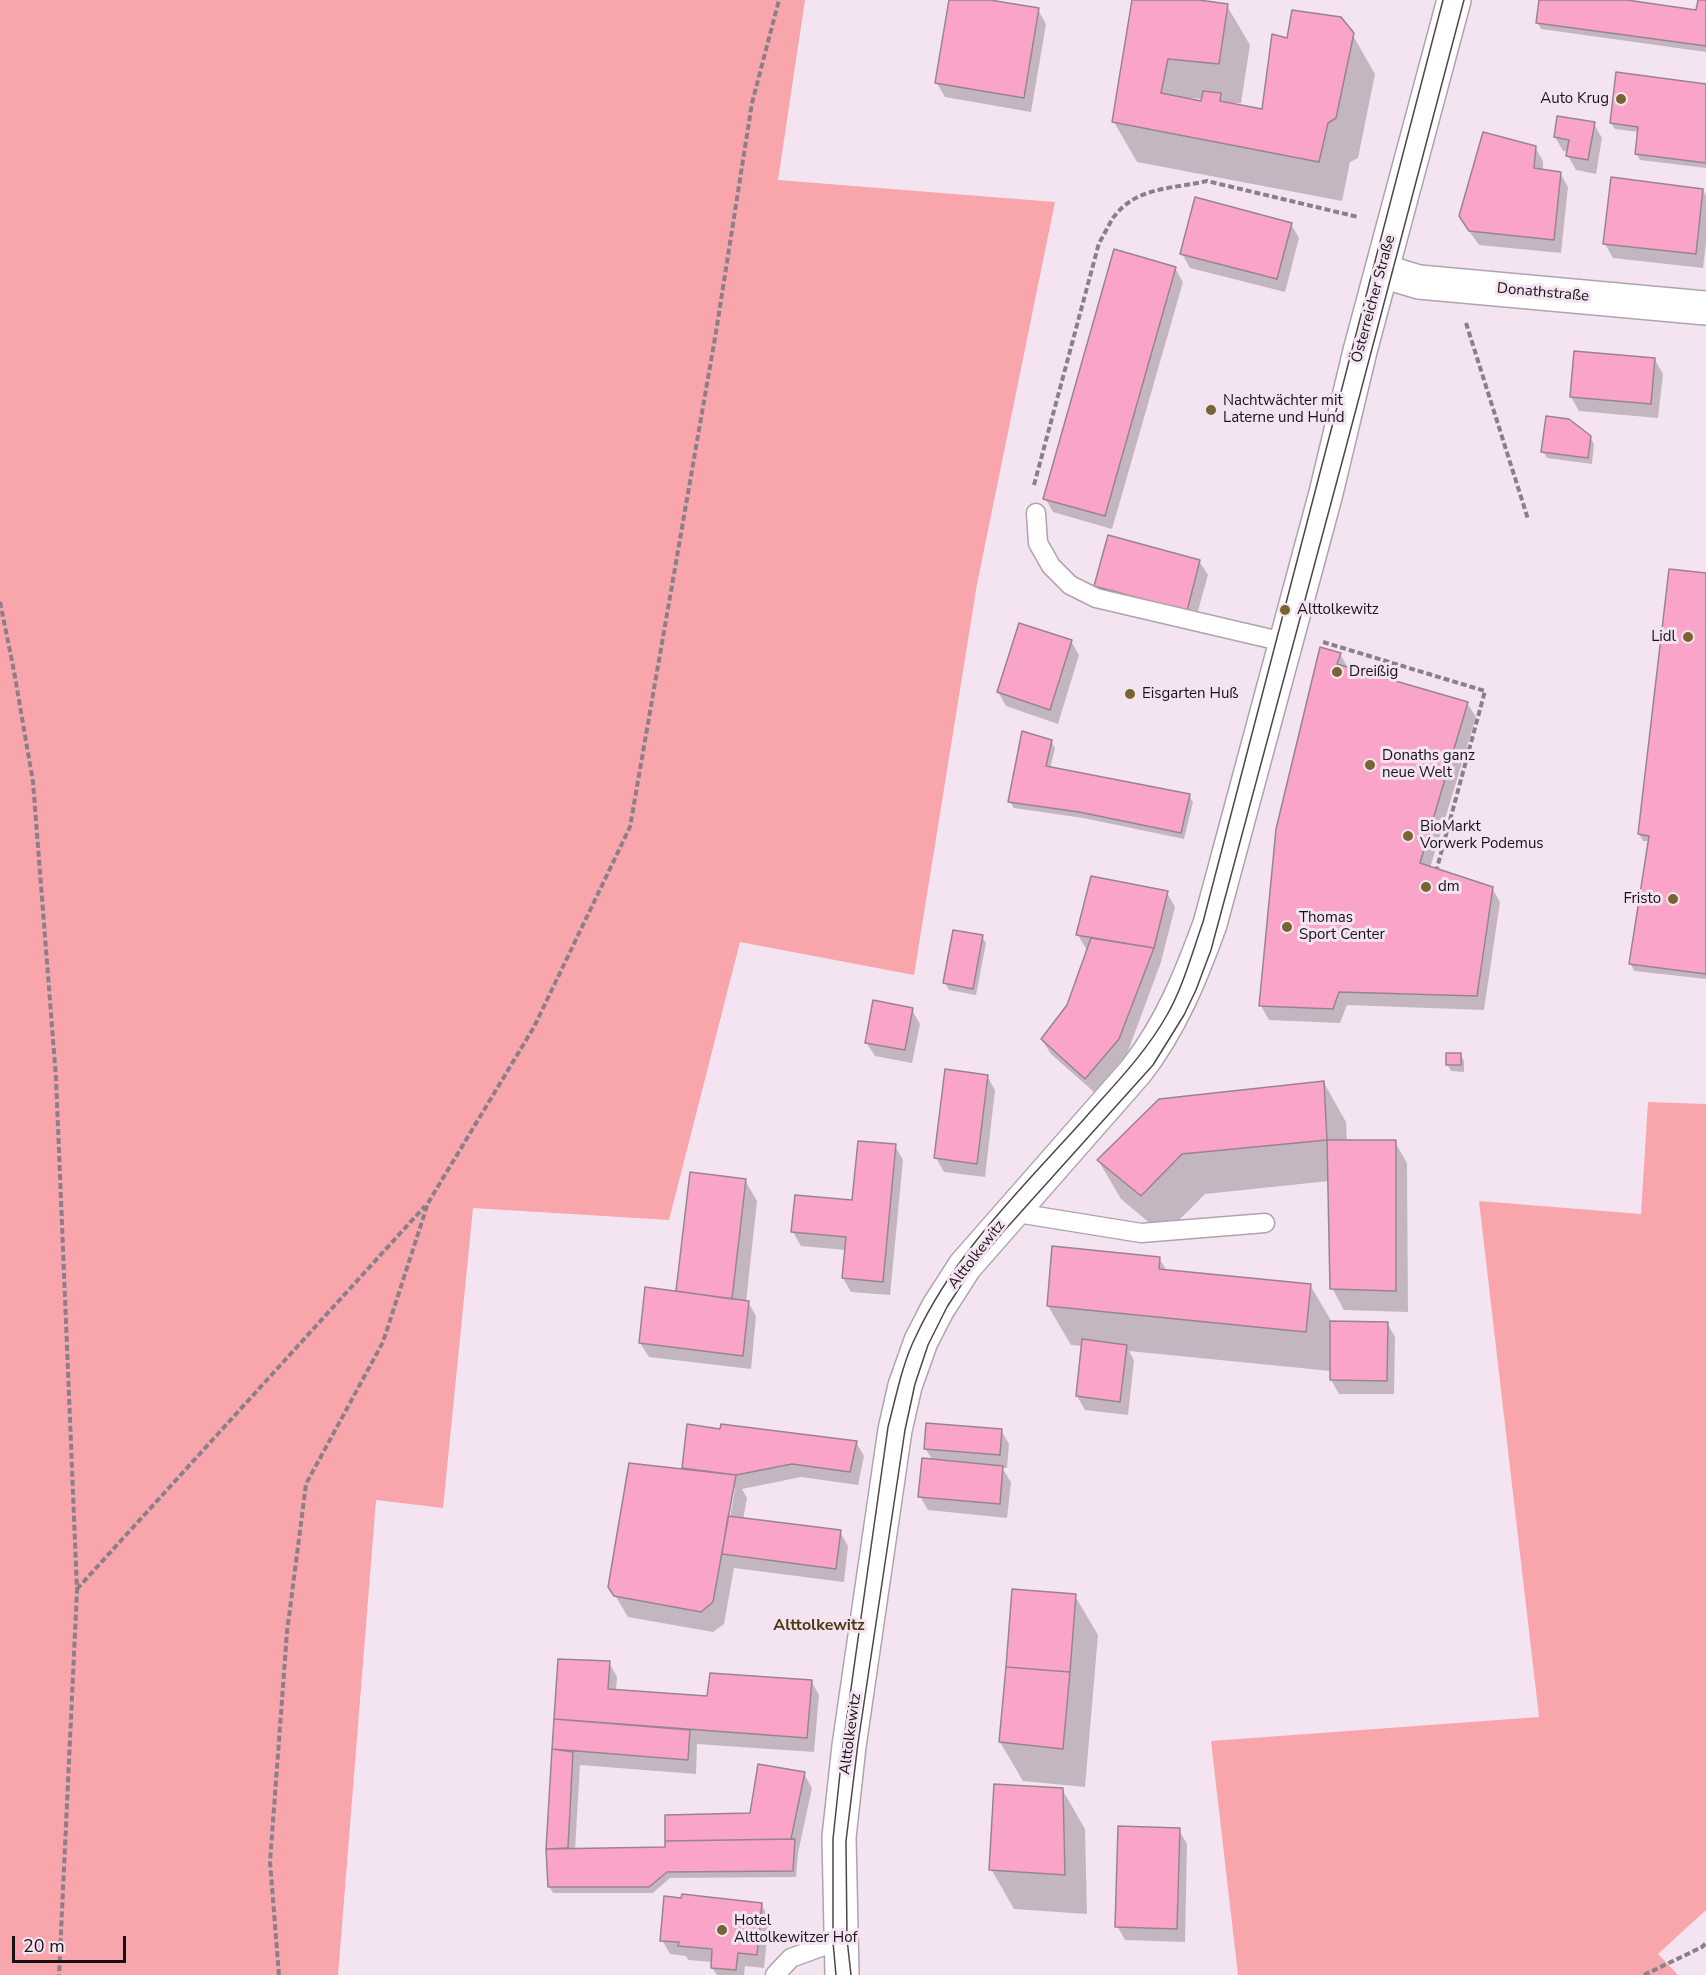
<!DOCTYPE html>
<html>
<head>
<meta charset="utf-8">
<style>
  body { margin:0 }
  #map { position:relative; width:1706px; height:1975px; overflow:hidden; background:#f4e4f2; font-family:"Nunito Sans",sans-serif }
  canvas { display:block }
  .scale { position:absolute; left:12px; top:1936px; width:114px; height:27px; box-sizing:border-box; border:3px solid #181217; border-top:0; padding-left:8px; font-size:18px; line-height:21px; white-space:nowrap; color:#181217; -webkit-text-stroke:4px #f4e4f2; paint-order:stroke }
</style>
</head>
<body>
<div id="map">
<canvas width="1706" height="1975"></canvas>
<div class="scale">20 m</div>
</div>
<script>
const ctx = document.querySelector('canvas').getContext('2d');
ctx.lineJoin = 'round';
function paint(path, color) { ctx.fillStyle = color; ctx.fill(path, 'evenodd'); }
function trace(path, color, width, dash) { ctx.strokeStyle = color; ctx.lineWidth = width; ctx.lineCap = dash ? 'butt' : 'round'; ctx.setLineDash(dash || []); ctx.stroke(path); }
function label(font, color, halo, rows, align = 'center') {
  ctx.font = font + ' "Nunito Sans",sans-serif'; ctx.lineWidth = 6; ctx.setLineDash([]); ctx.textBaseline = 'middle'; ctx.strokeStyle = halo; ctx.fillStyle = color; for (const [text, x, y, turn = 0] of rows) {
    ctx.save(); ctx.translate(x, y); ctx.rotate((+turn || 0) * Math.PI / 180); ctx.textAlign = isNaN(turn) ? turn : align; if (halo) ctx.strokeText(text, 0, 0); ctx.fillText(text, 0, 0); ctx.restore();
  }
}
paint(new Path2D(`
  M0,0H805L778,180L1055,202L977,584L914,975L740,942L669,1220L473,1208L443,1508L376,1500L338,1975H0Z
  M1648,1102L1706,1104V1910L1658,1954L1678,1975H1238L1211,1741L1539,1717L1479,1201L1641,1214Z`), '#f8a6ab');
paint(new Path2D(`
  M951,0H982L1038,10L1046,24L1031,112L945,97L937,83Z
  M1134,0H1189L1227,6L1250,45L1241,103H1235V105L1263,110L1289,39L1352,34L1375,74L1358,158L1350,162L1342,201L1137,162L1114,122ZM1190,98L1203,99L1202,103L1189,100Z
  M1540,0H1616L1698,11L1699,0H1706V52L1541,29L1537,22Z
  M1706,85V168L1640,160L1636,153L1639,132L1615,129L1611,123Z
  M1594,124L1602,138L1596,174L1576,170L1568,156L1569,152L1563,151L1555,137Z
  M1535,147L1543,161V171L1560,173L1568,187L1561,253L1479,245L1469,231Z
  M1703,190L1706,196V243L1703,268L1613,258L1605,244Z
  M1291,224L1299,238L1285,292L1190,268L1182,254Z
  M1175,268L1183,282L1112,529L1053,512L1045,498Z
  M1655,360L1663,374L1658,418L1579,411L1571,397Z
  M1590,437L1594,444L1592,464L1547,458L1543,451Z
  M1199,561L1208,575L1194,625L1103,600L1095,586Z
  M1706,575V979L1634,971L1631,964L1649,841H1643L1639,834Z
  M1071,641L1079,655L1058,724L1006,706L998,692Z
  M1321,649L1340,654L1348,668L1467,703L1476,717L1430,868L1492,888L1500,902L1484,1010L1347,1005L1340,1023L1269,1020L1261,1006Z
  M1051,741L1055,748L1050,769L1189,796L1193,802L1184,839L1083,818L1014,808L1010,802Z
  M1167,893L1175,907L1161,962L1127,1054L1094,1092L1051,1054L1042,1040L1069,1006L1088,949H1086L1078,935Z
  M982,937L986,943L976,995L949,990L945,983Z
  M912,1010L920,1024L912,1063L875,1056L866,1042Z
  M1461,1055L1464,1061V1072L1451,1071L1448,1065Z
  M987,1076L995,1090L985,1177L944,1172L936,1158Z
  M1324,1083L1346,1122L1347,1141L1395,1142L1407,1163L1408,1312L1344,1310L1332,1288L1329,1181L1205,1194L1164,1235L1121,1199L1098,1160Z
  M895,1146L903,1160L890,1295L851,1292L843,1278L846,1250L801,1246L793,1232L854,1202Z
  M745,1180L757,1201L746,1302H748L756,1316L751,1369L649,1357L640,1343L679,1293L677,1291Z
  M1159,1258L1167,1271L1310,1285L1332,1322L1387,1323L1395,1337L1394,1394H1339L1331,1380V1371L1129,1351L1134,1360L1128,1415L1085,1410L1077,1396L1083,1346L1071,1345L1048,1306Z
  M722,1430L856,1442L864,1456L858,1485L801,1477L742,1489L747,1498L743,1520L840,1532L848,1546L844,1582L734,1568L724,1624L713,1632L628,1617L610,1587L685,1471L683,1468ZM732,1488L735,1489L730,1518H726Z
  M1001,1430L1009,1444L1007,1468H1002L1011,1482L1007,1518L928,1510L920,1496L933,1461L925,1448Z
  M1075,1596L1098,1635L1085,1787L1023,1781L1000,1742Z
  M559,1661L609,1663L617,1677L616,1691L708,1698L811,1681L819,1695L814,1752L697,1744L696,1774L580,1765L575,1850L666,1848V1817L751,1815L804,1774L812,1788L798,1853L796,1877L670,1878L653,1893H553L549,1886L548,1849Z
  M1062,1789L1085,1829L1087,1914L1014,1909L991,1869Z
  M1179,1830L1187,1844L1185,1942L1125,1940L1117,1926Z
  M761,1904L769,1918L764,1968L745,1966L744,1975H717L712,1968L713,1962L688,1960L686,1956L670,1954L662,1940Z`), '#0003');
const building = new Path2D(`
  M949,0H990L1039,8L1024,98L935,83Z
  M1132,0H1199L1228,4L1219,64L1168,59L1161,93L1201,101L1203,91L1221,93L1220,101L1262,109L1272,34L1287,38L1292,10L1341,17L1354,33L1336,118L1328,123L1319,162L1112,122Z
  M1539,0H1627L1696,10L1698,0H1706V46L1536,23Z
  M1616,72L1706,84V163L1635,154L1638,127L1610,123Z
  M1557,116L1595,122L1588,160L1566,156L1569,140L1554,137Z
  M1483,132L1536,146L1534,168L1561,172L1554,240L1469,231L1459,216Z
  M1611,177L1703,189L1696,254L1603,244Z
  M1195,197L1292,223L1277,279L1180,254Z
  M1114,249L1176,267L1105,516L1043,499Z
  M1574,351L1655,358L1651,404L1570,397Z
  M1546,416L1569,419L1591,436L1588,458L1541,452Z
  M1108,535L1200,560L1187,611L1094,586Z
  M1669,569L1706,573V974L1629,964L1649,836L1638,834Z
  M1019,623L1072,640L1050,710L997,692Z
  M1320,647L1341,653L1337,664L1468,702L1420,863L1493,887L1477,996L1339,992L1333,1009L1259,1006L1276,829Z
  M1022,731L1052,740L1046,766L1190,794L1181,833L1079,812L1008,802Z
  M1091,876L1168,891L1154,948L1076,935Z
  M953,930L983,935L973,989L943,983Z
  M1091,938L1154,948L1119,1039L1085,1079L1041,1039L1067,1005Z
  M873,1000L913,1008L905,1050L865,1043Z
  M1446,1053H1461V1065H1446Z
  M945,1069L988,1075L977,1164L934,1158Z
  M1324,1081L1327,1140L1182,1154L1141,1196L1097,1160L1159,1099Z
  M1327,1140H1396V1291L1330,1289Z
  M858,1141L896,1144L883,1282L842,1278L846,1237L791,1232L795,1195L852,1200Z
  M690,1172L746,1179L732,1299L676,1291Z
  M1052,1246L1160,1257L1159,1269L1311,1284L1306,1332L1047,1306Z
  M645,1287L749,1301L743,1356L639,1343Z
  M1330,1321L1388,1322L1387,1381L1330,1380Z
  M1082,1339L1127,1345L1120,1402L1076,1396Z
  M926,1423L1002,1429L1000,1455L924,1449Z
  M687,1424L720,1429L721,1424L857,1441L850,1472L792,1464L736,1475L682,1468Z
  M922,1458L1003,1466L1000,1504L918,1497Z
  M629,1463L736,1475L713,1602L701,1612L614,1596L608,1587Z
  M728,1516L841,1530L836,1569L722,1554Z
  M1012,1589L1076,1594L1070,1672L1006,1667Z
  M558,1659L610,1661L608,1689L707,1696L710,1673L812,1680L807,1738L554,1719Z
  M1006,1667L1070,1672L1063,1749L999,1742Z
  M554,1719L690,1730L688,1760L552,1749Z
  M552,1749L573,1752L568,1848L546,1849Z
  M758,1764L805,1772L791,1839L665,1841V1815L750,1813Z
  M994,1784L1063,1788L1065,1875L989,1870Z
  M1118,1826L1180,1828L1177,1929L1115,1927Z
  M795,1839L793,1871L667,1872L649,1887H548L546,1849L665,1847V1841Z
  M682,1894L762,1903L757,1955L738,1953L736,1970L711,1968L712,1949L678,1946L679,1942L660,1941L664,1896L681,1898Z`);
paint(building, '#f9a4c8');
trace(building, '#98858c', 1.5);
const lane = new Path2D(`
  M1036,513L1038,543L1051,566L1070,585L1096,598L1284,642
  M1011,1212L1141,1233L1265,1223
  M775,1975L791,1958L840,1940`);
const street = new Path2D(`
  M1382,271L1419,282L1706,308`);
const secondary = new Path2D(`
  M842,1975L839,1837L849,1746L895,1430L905,1386L921,1341L938,1308L965,1266L1136,1071C1171,1026 1191,976 1210,924L1326,493L1360,351L1454,0`);
trace(lane, '#b1a2af', 21);
trace(street, '#b1a2af', 36);
trace(secondary, '#b1a2af', 36);
trace(new Path2D(`
  M1466,323L1528,519
  M1034,485L1099,243C1104,235 1108,226 1113,218C1136,186 1173,189 1207,181L1358,217
  M0,602L14,671L33,782L56,1078L77,1590L59,1975
  M1323,642L1485,691L1437,868
  M77,1589L425,1206
  M279,1975L270,1862L287,1632L306,1484L383,1342L428,1203L534,1027L630,827L716,332L752,103L779,0
  M1644,1975L1702,1947L1706,1943`), '#8b7f89', 4, [6, 3]);
trace(lane, '#fff', 18);
trace(street, '#fff', 33);
trace(secondary, '#fff', 33);
trace(new Path2D(`
  M836,1975L833,1942V1839L843,1745L888,1427C896,1397 902,1364 916,1336C955,1252 1024,1186 1085,1118C1114,1085 1145,1054 1167,1015C1183,987 1192,953 1203,922L1443,0
  M851,1975L847,1939L846,1841L858,1743L905,1430L915,1384L928,1345L947,1307L971,1270L1003,1232L1153,1065L1184,1015L1196,990L1211,950L1345,451L1464,0`), '#4e454d', 1.5);
for (const [x, y, r, color] of [
  [1621,99,6,"#796332"],
  [1211,410,6,"#796332"],
  [1285,610,6,"#796332"],
  [1688,637,6,"#796332"],
  [1337,672,6,"#796332"],
  [1130,694,6,"#796332"],
  [1370,765,6,"#796332"],
  [1408,836,6,"#796332"],
  [1426,887,6,"#796332"],
  [1673,899,6,"#796332"],
  [1287,927,6,"#796332"],
  [722,1930,6,"#796332"]
]) { const dot = new Path2D(); dot.arc(x, y, r, 0, 2 * Math.PI); ctx.fillStyle = color; ctx.fill(dot); trace(dot, '#f4e4f2', 2); }
label('15px', '#181217', '#f4e4f2', [
  ["Auto Krug",1609,99,"right"],
  ["Nachtwächter mit",1223,401],
  ["Laterne und Hund",1223,418],
  ["Alttolkewitz",1297,610],
  ["Lidl",1676,637,"right"],
  ["Dreißig",1349,672],
  ["Eisgarten Huß",1142,694],
  ["Donaths ganz",1382,756],
  ["neue Welt",1382,773],
  ["BioMarkt",1420,827],
  ["Vorwerk Podemus",1420,844],
  ["dm",1438,887],
  ["Fristo",1661,899,"right"],
  ["Thomas",1299,918],
  ["Sport Center",1299,935],
  ["Hotel",734,1921],
  ["Alttolkewitzer Hof",734,1938]
], 'left');
label('15px', '#181217', '#f4e4f2', [
  ["Donathstraße",1543,293,5],
  ["Österreicher Straße",1374,299,-75],
  ["Alttolkewitz",977,1255,-52],
  ["Alttolkewitz",851,1734,-82]
]);
label('bold 16px', '#4a3911', '#f4e4f2', [
  ["Alttolkewitz",819,1626]
]);
</script>
</body>
</html>
